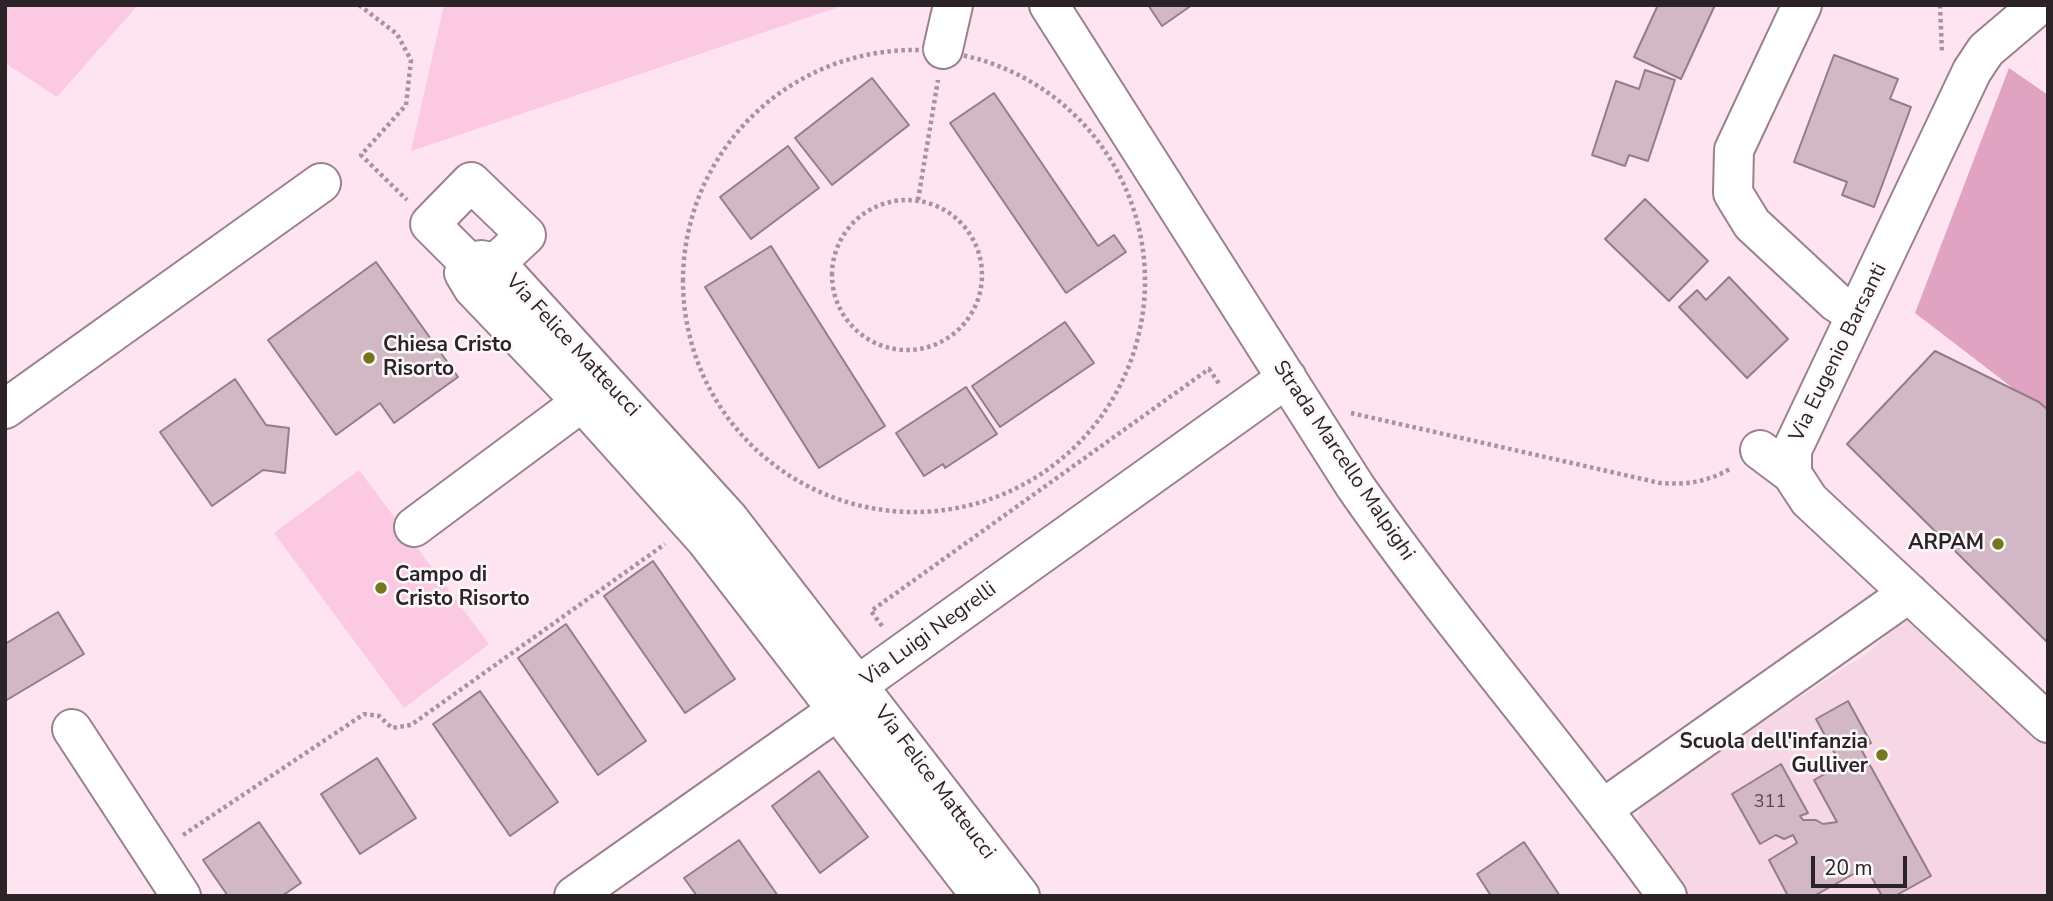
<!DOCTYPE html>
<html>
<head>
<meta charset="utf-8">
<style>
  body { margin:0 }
  #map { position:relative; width:2053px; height:901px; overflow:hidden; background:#fee4f0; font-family:"Nunito Sans",sans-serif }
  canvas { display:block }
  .frame { position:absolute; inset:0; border:7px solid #2c2327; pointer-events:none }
  .scale { position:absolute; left:1811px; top:856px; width:96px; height:32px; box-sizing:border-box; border:4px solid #2c2327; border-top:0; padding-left:9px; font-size:21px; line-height:24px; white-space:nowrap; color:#2c2327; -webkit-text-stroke:5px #fdf8fa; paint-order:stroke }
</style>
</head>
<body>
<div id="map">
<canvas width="2053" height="901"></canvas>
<div class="frame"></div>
<div class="scale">20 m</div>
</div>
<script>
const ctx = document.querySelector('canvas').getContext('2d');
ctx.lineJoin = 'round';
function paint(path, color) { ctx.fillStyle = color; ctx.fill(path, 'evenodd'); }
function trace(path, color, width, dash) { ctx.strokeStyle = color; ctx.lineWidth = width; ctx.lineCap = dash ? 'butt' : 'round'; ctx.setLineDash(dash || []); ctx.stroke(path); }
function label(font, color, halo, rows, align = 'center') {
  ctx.font = font + ' "Nunito Sans",sans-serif'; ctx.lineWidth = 5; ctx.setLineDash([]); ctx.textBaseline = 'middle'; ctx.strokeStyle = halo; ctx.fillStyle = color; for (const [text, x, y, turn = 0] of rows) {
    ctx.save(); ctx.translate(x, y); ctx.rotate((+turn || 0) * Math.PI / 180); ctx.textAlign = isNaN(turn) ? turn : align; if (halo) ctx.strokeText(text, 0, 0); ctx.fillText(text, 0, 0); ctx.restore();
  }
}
paint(new Path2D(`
  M1910,619L1928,626L2048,745V896H1693L1673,884L1636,832L1641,803L1873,649L1886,635L1881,629Z`), '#f7d6e6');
paint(new Path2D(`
  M5,5H138L57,97L5,63Z
  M444,5H845L411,151Z
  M359,470L489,644L404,708L274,533Z`), '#fcc9e2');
paint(new Path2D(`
  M2009,68L2048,95V415L1915,313Z`), '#e1a3c2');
const building = new Path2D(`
  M1148,5H1192L1162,26Z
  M1658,5H1715L1681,79L1634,57Z
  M1834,55L1898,79L1890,99L1911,107L1874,207L1842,195L1847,182L1794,162Z
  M1645,70L1675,80L1648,161L1629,155L1625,166L1592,155L1616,81L1639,89Z
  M872,78L909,125L832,185L795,138Z
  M994,93L1098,246L1114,235L1126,252L1066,293L950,123Z
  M788,146L819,188L751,239L720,197Z
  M1645,199L1708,261L1669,301L1605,239Z
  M771,246L885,426L819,468L705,287Z
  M376,262L458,377L394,423L380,403L336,435L268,340Z
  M1729,277L1788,339L1747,378L1679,307L1697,290L1706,300Z
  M1065,322L1094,363L1000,427L972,386Z
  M1935,351L2039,402L2048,410V643L1847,444Z
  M235,379L266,425L289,428L285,473L263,470L212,506L160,432Z
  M966,387L997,434L945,468L943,464L924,476L896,433Z
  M653,561L735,679L685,713L604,596Z
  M58,612L84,654L5,701V644Z
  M566,624L646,741L598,775L518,658Z
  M480,691L558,802L510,836L433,724Z
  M1848,701L1871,743L1861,749L1931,876L1895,896H1882L1866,867L1814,896H1788L1769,860L1797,843L1793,835L1784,839L1776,835L1760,844L1732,794L1781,764L1808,813L1800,816L1803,820H1816L1823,824L1837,822L1814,780L1841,765L1816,719Z
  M377,758L416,818L360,854L321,794Z
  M819,771L868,837L820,873L772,806Z
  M259,822L301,883L282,896H228L203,860Z
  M739,840L778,896H697L684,878Z
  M1524,842L1560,896H1491L1477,874Z`);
paint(building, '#d1b8c4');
trace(building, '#947d88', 2);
const minor = new Path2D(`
  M1049,5L1355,486C1453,627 1567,756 1667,896
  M1802,5L1734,150L1733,193L1752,224L1836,302L1856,315
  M2039,5L1986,50L1972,71L1792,450V474L1809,500L2048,723
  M943,49L953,5
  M469,263L430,224L471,182L526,235L496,263
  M5,409L321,183
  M1760,450L1792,474
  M414,527L582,402
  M72,729L181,896
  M1604,808L1909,593
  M574,896L838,710L858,685L1287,378
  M981,896L705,539L582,402L473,288L464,273L469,263L481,260L496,263L729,519L1020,896`);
trace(minor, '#99828d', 42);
trace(new Path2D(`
  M359,5L397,34L411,60L406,105L361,155L407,200
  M1940,5L1942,53
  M683 281a231 231 0 1 1 462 0a231 231 0 1 1-462 0Z
  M918,200L938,80
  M832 275a75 75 0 1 1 150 0a75 75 0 1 1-150 0Z
  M1351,413L1660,483C1688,485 1706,482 1730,469
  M882,626L871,611L1209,369L1220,385
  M183,835L364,714L379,716L392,728L411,725L665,544`), '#a6939b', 4.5, [3.5, 3.5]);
trace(minor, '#fff', 38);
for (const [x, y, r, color] of [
  [369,358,7,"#75771f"],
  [1998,544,7,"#75771f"],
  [381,588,7,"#75771f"],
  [1882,755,7,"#75771f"]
]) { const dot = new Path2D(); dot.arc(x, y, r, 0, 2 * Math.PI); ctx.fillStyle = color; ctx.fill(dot); trace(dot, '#fdf8fa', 2.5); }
label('18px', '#55484e', null, [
  ["311",1770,803]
]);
label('bold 21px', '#2c2327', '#fdf8fa', [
  ["Chiesa Cristo",383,346],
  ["Risorto",383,370],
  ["ARPAM",1984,544,"right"],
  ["Campo di",395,576],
  ["Cristo Risorto",395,600],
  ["Scuola dell'infanzia",1868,743,"right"],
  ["Gulliver",1868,767,"right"]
], 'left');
label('21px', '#2c2327', '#fdf8fa', [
  ["Via Felice Matteucci",572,346,47],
  ["Via Eugenio Barsanti",1839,353,-64],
  ["Strada Marcello Malpighi",1343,461,56],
  ["Via Luigi Negrelli",929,635,-36],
  ["Via Felice Matteucci",934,783,53]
]);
</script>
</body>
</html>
